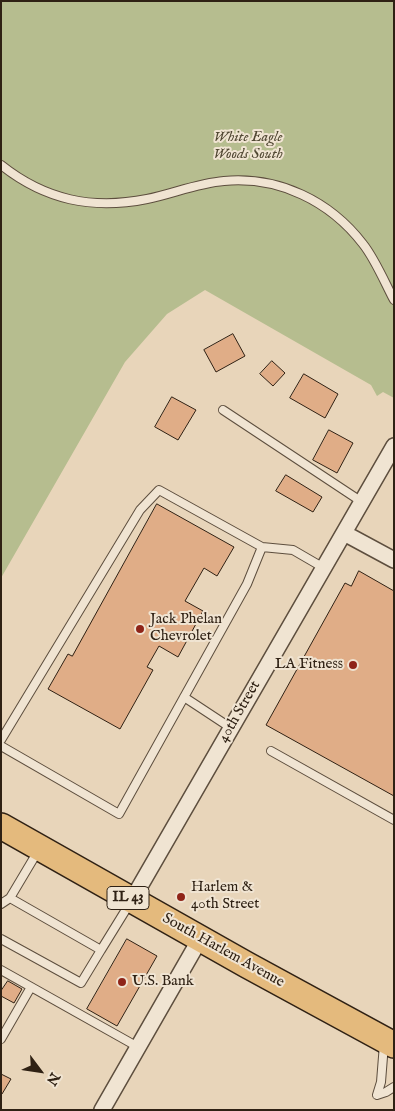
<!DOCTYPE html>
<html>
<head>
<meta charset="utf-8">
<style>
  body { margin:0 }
  #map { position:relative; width:395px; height:1111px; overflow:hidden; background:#e8d5ba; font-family:"IM FELL English",serif }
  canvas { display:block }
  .frame { position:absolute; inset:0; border:2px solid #2f2114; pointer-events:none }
  .north { position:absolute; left:15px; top:1046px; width:50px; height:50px; -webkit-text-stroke:4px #f0e4d2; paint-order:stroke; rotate:121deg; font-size:14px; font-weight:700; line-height:20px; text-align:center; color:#2f2114 }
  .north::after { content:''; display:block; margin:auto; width:18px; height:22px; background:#2f2114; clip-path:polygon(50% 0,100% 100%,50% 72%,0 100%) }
</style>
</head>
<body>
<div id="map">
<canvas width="395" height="1111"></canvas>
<div class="frame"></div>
<div class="north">N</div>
</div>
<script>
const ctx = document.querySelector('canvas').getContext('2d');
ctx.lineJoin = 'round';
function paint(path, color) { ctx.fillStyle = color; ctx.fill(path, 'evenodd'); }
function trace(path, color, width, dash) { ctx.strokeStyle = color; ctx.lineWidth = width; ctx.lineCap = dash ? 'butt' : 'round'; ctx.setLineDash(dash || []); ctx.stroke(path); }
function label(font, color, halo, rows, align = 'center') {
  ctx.font = font + ' "IM FELL English",serif'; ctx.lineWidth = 4; ctx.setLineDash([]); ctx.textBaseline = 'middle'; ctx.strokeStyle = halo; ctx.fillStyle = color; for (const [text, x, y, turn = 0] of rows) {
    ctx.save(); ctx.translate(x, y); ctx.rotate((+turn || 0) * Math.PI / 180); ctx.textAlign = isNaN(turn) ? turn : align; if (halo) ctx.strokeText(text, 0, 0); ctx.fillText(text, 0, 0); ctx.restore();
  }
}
paint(new Path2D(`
  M1,1H394V398L383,392L377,396L371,385L205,290L167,314L125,362L1,578Z`), '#b6bd8f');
const building = new Path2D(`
  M233,334L245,356L216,372L204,350Z
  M272,361L285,373L273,386L260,374Z
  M304,374L338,394L325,418L290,398Z
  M172,397L196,410L178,440L155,427Z
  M329,430L353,443L337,473L313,460Z
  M286,475L322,497L313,512L276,491Z
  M157,504L234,547L217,576L204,568L185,601L203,611L178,657L159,646L147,667L153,670L120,729L48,689L68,654L72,656Z
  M359,571L394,591V796L266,725L345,583L351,586Z
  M127,939L157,956L117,1026L87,1009Z
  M8,981L22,989L14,1003L1,996V991Z
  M1,1074L11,1079L2,1094L1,1093Z`);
paint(building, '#e0ad87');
trace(building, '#2f2114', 1);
const service = new Path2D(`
  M1,165C45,200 92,210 147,199C172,194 198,183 224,181C279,176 330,201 363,244C375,259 385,283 394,300
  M223,410L362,502
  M184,697L231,728
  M1,740L140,510L159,490L262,547L293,550L324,568
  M1,746L119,814L247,584L262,547
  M271,751L394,820
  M10,898L101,950L130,903
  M1,904L10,898L38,851
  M1,939L81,983L101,950
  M1,970L138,1047
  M1,1039L31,987
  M384,1044L381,1082L377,1095L386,1092L394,1087`);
const minor = new Path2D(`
  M344,533L394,560
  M132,900L394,446
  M102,1110L200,939`);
const primary = new Path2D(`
  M1,826L247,965L394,1045`);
trace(service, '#5d4e3e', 10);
trace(minor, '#5d4e3e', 18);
trace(primary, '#2f2114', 28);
trace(service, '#f0e4d2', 8);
trace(minor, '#f0e4d2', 15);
trace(primary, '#e4ba7d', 25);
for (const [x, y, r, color] of [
  [140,629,5,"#8f2418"],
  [353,665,5,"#8f2418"],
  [181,897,5,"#8f2418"],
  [122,982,5,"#8f2418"]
]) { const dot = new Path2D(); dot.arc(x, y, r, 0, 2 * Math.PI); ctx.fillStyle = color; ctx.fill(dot); trace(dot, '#f0e4d2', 2); }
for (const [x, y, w] of [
  [128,898,42]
]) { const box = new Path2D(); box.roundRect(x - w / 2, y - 11.5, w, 23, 4); ctx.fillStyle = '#f0e4d2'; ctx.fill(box); trace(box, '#2f2114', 1); }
label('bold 14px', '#2f2114', null, [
  ["IL 43",128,898]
]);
label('italic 15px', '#514833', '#f0e4d2', [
  ["White Eagle",248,138],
  ["Woods South",248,155]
]);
label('15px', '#2f2114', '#f0e4d2', [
  ["Jack Phelan",150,620],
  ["Chevrolet",150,637],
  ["LA Fitness",343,665,"right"],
  ["Harlem &",191,888],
  ["40th Street",191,905],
  ["U.S. Bank",132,982]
], 'left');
label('15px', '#2f2114', '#f0e4d2', [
  ["40th Street",240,712,-60],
  ["South Harlem Avenue",223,951,29]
]);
</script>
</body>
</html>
